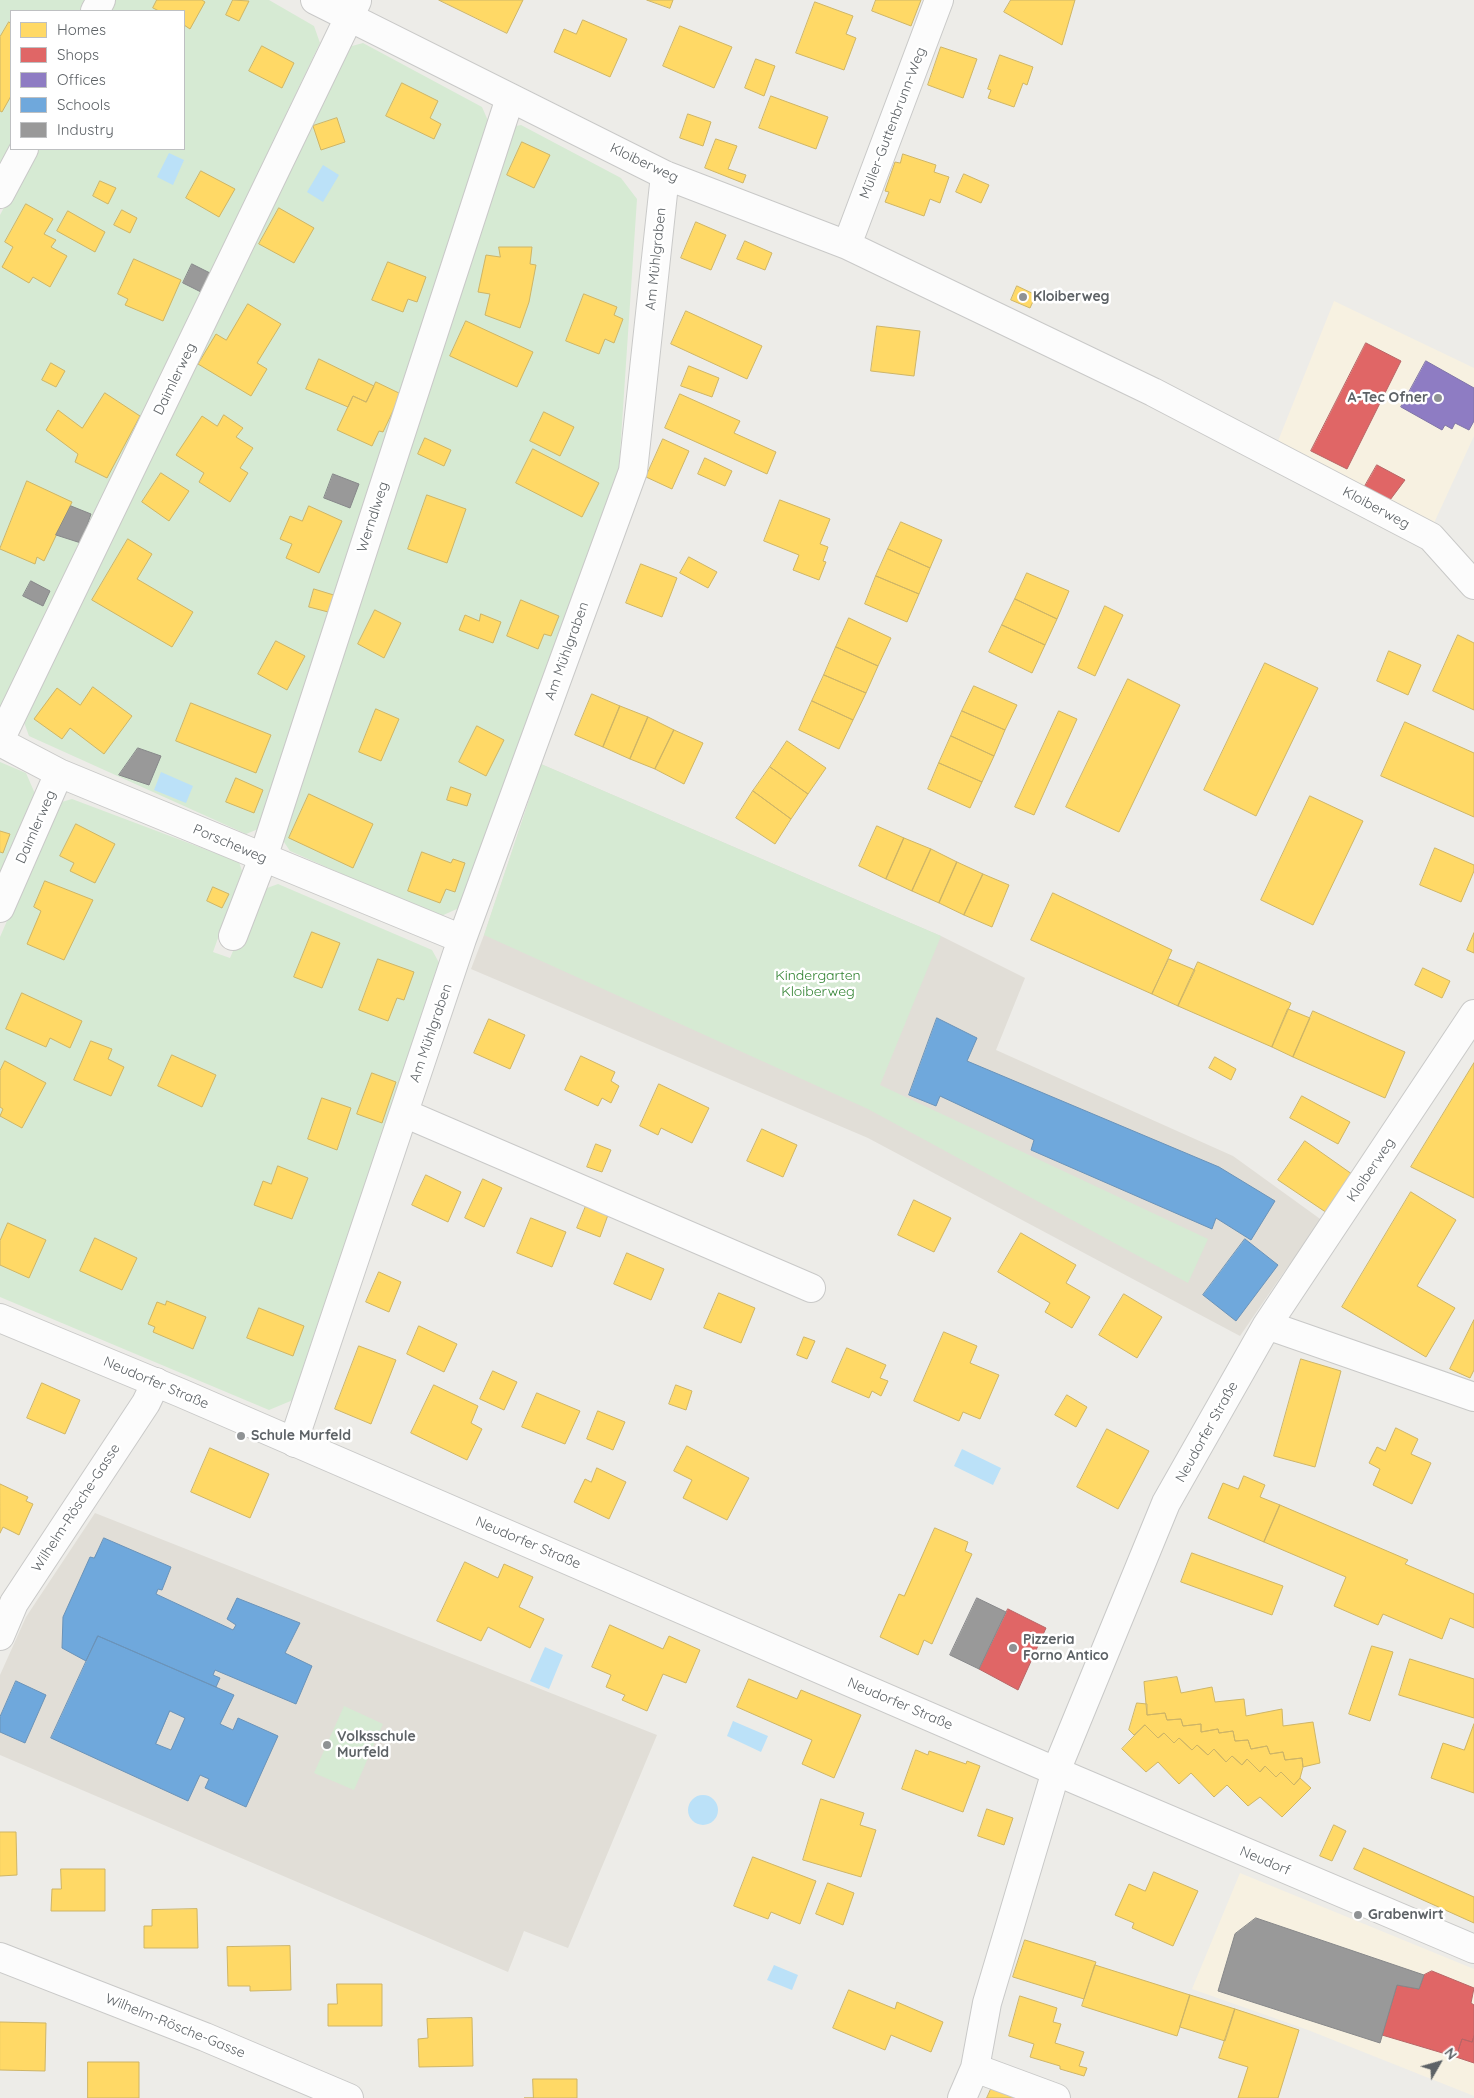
<!DOCTYPE html>
<html>
<head>
<meta charset="utf-8">
<style>
  body { margin:0 }
  #map { position:relative; width:1474px; height:2098px; overflow:hidden; background:#edece8; font-family:Quicksand,sans-serif }
  canvas { display:block }
  .legend { position:absolute; left:10px; top:10px; width:175px; height:140px; box-sizing:border-box; background:#fff; border:1px solid #bec0c2; margin:0; padding:6px 9px; list-style:none; font-size:15px; color:#5d6266 }
  .legend li { display:flex; align-items:center; gap:10px; height:25px }
  .legend b { width:25px; border:1px solid #bec0c2 }
  .north { position:absolute; left:1414px; top:2038px; width:50px; height:50px; -webkit-text-stroke:4px #fff; paint-order:stroke; rotate:52deg; font-size:14px; font-weight:700; line-height:20px; text-align:center; color:#5d6266 }
  .north::after { content:''; display:block; margin:auto; width:18px; height:22px; background:#5d6266; clip-path:polygon(50% 0,100% 100%,50% 72%,0 100%) }
</style>
</head>
<body>
<div id="map">
<canvas width="1474" height="2098"></canvas>
<ul class="legend">
<li><b style="height:14px;background:#ffd966"></b>Homes</li>
<li><b style="height:14px;background:#e06666"></b>Shops</li>
<li><b style="height:14px;background:#8e7cc3"></b>Offices</li>
<li><b style="height:14px;background:#6fa8dc"></b>Schools</li>
<li><b style="height:14px;background:#999"></b>Industry</li>
</ul>
<div class="north">N</div>
</div>
<script>
const ctx = document.querySelector('canvas').getContext('2d');
ctx.lineJoin = 'round';
function paint(path, color) { ctx.fillStyle = color; ctx.fill(path, 'evenodd'); }
function trace(path, color, width, dash) { ctx.strokeStyle = color; ctx.lineWidth = width; ctx.lineCap = dash ? 'butt' : 'round'; ctx.setLineDash(dash || []); ctx.stroke(path); }
function label(font, color, halo, rows, align = 'center') {
  ctx.font = font + ' Quicksand,sans-serif'; ctx.lineWidth = 5; ctx.setLineDash([]); ctx.textBaseline = 'middle'; ctx.strokeStyle = halo; ctx.fillStyle = color; for (const [text, x, y, turn = 0] of rows) {
    ctx.save(); ctx.translate(x, y); ctx.rotate((+turn || 0) * Math.PI / 180); ctx.textAlign = isNaN(turn) ? turn : align; if (halo) ctx.strokeText(text, 0, 0); ctx.fillText(text, 0, 0); ctx.restore();
  }
}
paint(new Path2D(`
  M1334,301L1474,368V436L1434,523L1278,441Z
  M1240,1873L1474,1969V2096L1308,2030L1192,1989Z`), '#f7f1e1');
paint(new Path2D(`
  M541,764L941,936L1025,978L996,1050L1233,1156L1323,1221L1284,1272L1240,1336L868,1138L471,969L484,935Z
  M95,1513L657,1735L568,1948L524,1931L508,1972L0,1755V1675L26,1617Z`), '#e1ded7');
paint(new Path2D(`
  M0,0H92L86,11H11V149L0,173Z
  M114,0H269L314,26L320,43L0,714V215L35,149H184V11H108Z
  M363,43L482,107L489,123L263,827L246,834L29,736L21,714L341,49Z
  M521,125L621,178L637,199L619,468L468,904L439,917L290,851L282,839L511,127Z
  M0,762L26,773L36,796L0,879Z
  M541,764L941,936L880,1085L1208,1239L1188,1283L868,1109L484,935Z
  M72,799L239,862L242,871L213,952L230,958L259,891L278,884L432,950L442,968L293,1400L269,1410L0,1297V937L58,803Z
  M344,1706L383,1724L354,1790L314,1773Z`), '#d6ead3');
paint(new Path2D(`
  M169,153L184,160L173,185L157,177Z
  M323,165L339,175L323,202L307,192Z
  M161,772L193,786L186,803L154,790Z
  M962,1449L1001,1468L993,1485L954,1466Z
  M545,1647L563,1655L549,1689L530,1681Z
  M733,1721L768,1736L761,1752L727,1736Z
  M688 1810a15 15 0 1 1 30 0a15 15 0 1 1-30 0Z
  M774,1965L798,1975L792,1990L767,1980Z`), '#bbe1f8');
const homes = new Path2D(`
  M157,0H202L205,2L190,29L184,25V11H159L153,8Z
  M233,0L249,1L239,21L226,15Z
  M439,0H523L507,33Z
  M647,0H673L670,8Z
  M876,0H921L911,26L872,11Z
  M1011,0H1075L1062,45L1004,12Z
  M815,2L853,16L846,34L856,38L844,70L796,53Z
  M583,20L627,39L610,77L554,52L564,29L576,34Z
  M9,22L11,24V96L2,112L0,111V37Z
  M680,26L732,47L714,88L663,66Z
  M262,46L294,63L282,88L249,71Z
  M941,47L977,59L963,98L928,85Z
  M1000,55L1033,67L1027,85L1023,83L1014,107L988,98L991,90L988,89Z
  M756,59L775,66L764,96L745,88Z
  M402,83L438,101L430,118L441,124L434,139L386,116Z
  M771,96L828,117L816,149L759,128Z
  M688,114L711,122L703,146L680,138Z
  M337,118L345,142L321,150L313,126Z
  M716,139L737,146L728,169L746,175L743,183L705,168Z
  M522,142L550,155L534,188L507,175Z
  M903,154L936,165L934,172L949,177L940,203L930,199L924,216L885,202L889,192L885,191L895,162L900,163Z
  M201,171L235,189L219,217L186,198Z
  M964,174L989,185L981,203L956,192Z
  M100,181L116,188L108,204L93,196Z
  M26,204L53,219L44,234L56,240L51,247L67,256L50,287L33,277L29,283L2,267L13,247L5,242Z
  M279,208L314,228L294,263L259,244Z
  M122,210L137,218L130,233L114,225Z
  M68,211L105,232L95,252L57,231Z
  M696,222L726,235L711,270L681,258Z
  M745,241L772,253L765,270L737,259Z
  M499,247H532L530,264L536,265L529,302L520,328L485,315L490,294L478,292L486,255L500,257Z
  M134,259L181,280L163,321L125,305L128,299L118,294Z
  M388,262L426,277L417,302L408,299L403,312L372,300Z
  M1017,286L1036,295L1030,308L1011,300Z
  M584,294L617,307L614,315L623,319L614,343L605,339L599,354L566,341Z
  M248,304L281,324L257,363L267,369L251,396L198,364L216,334L226,340Z
  M686,311L762,346L747,379L671,344Z
  M466,321L533,352L517,387L450,356Z
  M877,326L920,331L914,376L871,371Z
  M319,359L374,386L366,402L353,396L348,407L306,389Z
  M51,363L65,371L56,387L42,380Z
  M689,366L719,378L712,397L681,386Z
  M376,382L401,394L383,432L379,431L372,446L337,430L353,396L366,402Z
  M105,393L140,416L107,478L75,462L78,454L46,430L58,410L82,428Z
  M680,394L740,421L734,433L776,452L767,474L665,428Z
  M544,412L574,427L560,456L530,441Z
  M224,415L243,428L236,437L253,448L240,468L248,473L230,502L199,482L204,473L176,455L202,416L217,426Z
  M425,438L451,450L444,466L418,454Z
  M663,439L689,451L672,489L646,477Z
  M533,449L599,483L582,517L516,483Z
  M705,458L732,471L725,486L698,474Z
  M161,473L189,491L169,521L142,502Z
  M27,481L72,502L44,561L37,557L35,564L0,549Z
  M427,495L466,509L447,563L408,549Z
  M780,500L830,519L820,544L828,547L823,561L826,562L819,580L793,570L799,555L764,541Z
  M309,506L342,521L319,573L286,558L292,544L280,539L290,516L302,521Z
  M901,522L942,540L930,568L888,549Z
  M128,539L152,554L137,579L193,612L172,647L92,600Z
  M888,549L930,568L919,594L876,576Z
  M689,557L717,572L708,588L680,573Z
  M641,564L677,578L662,617L626,603Z
  M1027,573L1069,591L1057,619L1015,599Z
  M876,576L919,594L907,622L865,604Z
  M314,589L337,596L332,613L309,607Z
  M1015,599L1057,619L1045,645L1002,625Z
  M521,600L559,616L551,636L544,634L538,649L507,636Z
  M1105,606L1123,615L1095,676L1078,668Z
  M375,610L401,623L384,658L358,644Z
  M481,614L501,622L493,643L459,630L465,615L479,621Z
  M849,618L891,638L878,666L836,647Z
  M1002,625L1045,645L1032,673L989,652Z
  M1458,635L1474,643V710L1433,691Z
  M276,641L305,656L287,690L258,674Z
  M836,647L878,666L866,693L824,675Z
  M1389,651L1421,665L1408,695L1377,681Z
  M1265,663L1318,688L1256,816L1204,790Z
  M824,675L866,693L853,720L812,701Z
  M1128,679L1180,705L1119,832L1066,807Z
  M974,686L1017,705L1005,730L962,711Z
  M93,687L132,716L104,754L70,728L62,739L34,719L57,688L80,705Z
  M592,694L620,706L603,747L575,735Z
  M812,701L853,720L839,749L799,730Z
  M191,703L271,735L256,773L176,741Z
  M620,706L648,717L630,759L603,747Z
  M376,709L399,719L381,761L359,752Z
  M962,711L1005,730L994,756L951,736Z
  M1059,711L1077,719L1034,815L1015,807Z
  M648,717L674,730L655,769L630,759Z
  M1405,722L1474,753V817L1381,776Z
  M477,726L504,740L486,776L459,762Z
  M674,730L703,743L684,784L655,769Z
  M951,736L994,756L982,782L939,763Z
  M787,741L826,768L808,794L770,767Z
  M939,763L982,782L970,808L928,789Z
  M770,767L808,794L791,819L753,791Z
  M236,778L263,790L254,813L226,802Z
  M451,787L471,794L467,806L447,800Z
  M753,791L791,819L775,844L736,818Z
  M309,794L373,824L353,868L289,838Z
  M1310,796L1363,821L1313,925L1261,900Z
  M76,824L115,844L95,883L70,871L74,863L60,856Z
  M877,826L904,838L886,879L859,866Z
  M0,831L10,834L3,853L0,852Z
  M904,838L931,849L912,891L886,879Z
  M1435,848L1474,865V871L1461,902L1420,885Z
  M931,849L957,862L939,903L912,891Z
  M422,852L451,863L453,859L465,863L455,892L446,889L440,903L408,891Z
  M957,862L983,874L964,915L939,903Z
  M983,874L1009,885L992,927L964,915Z
  M45,881L93,900L64,960L27,944L41,911L34,907Z
  M213,887L229,894L222,908L207,901Z
  M1053,893L1172,950L1152,994L1031,940Z
  M312,932L340,943L322,988L294,977Z
  M1474,933V953L1467,950Z
  M378,959L414,972L404,1000L397,998L388,1021L359,1010Z
  M1169,959L1195,970L1178,1006L1152,994Z
  M1198,962L1291,1003L1272,1047L1178,1006Z
  M1423,968L1450,981L1442,998L1415,985Z
  M22,993L82,1021L70,1048L50,1038L46,1047L6,1029Z
  M1288,1009L1310,1018L1293,1057L1272,1047Z
  M1313,1011L1405,1052L1385,1098L1293,1057Z
  M489,1019L525,1035L510,1069L474,1053Z
  M91,1041L112,1049L108,1059L124,1067L111,1096L74,1080Z
  M172,1055L216,1075L202,1107L158,1086Z
  M581,1056L615,1072L611,1081L619,1086L611,1103L602,1098L598,1106L565,1090Z
  M1215,1057L1236,1069L1231,1080L1209,1068Z
  M5,1061L46,1083L22,1128L0,1116L3,1109L0,1107V1071Z
  M1474,1063V1198L1411,1167Z
  M372,1073L396,1082L382,1123L357,1114Z
  M659,1084L709,1108L692,1143L661,1128L658,1135L640,1126Z
  M1302,1096L1350,1122L1338,1144L1290,1118Z
  M322,1098L351,1108L337,1150L308,1139Z
  M762,1129L797,1145L783,1177L747,1161Z
  M1305,1141L1359,1179L1333,1217L1278,1180Z
  M596,1144L611,1150L602,1172L587,1167Z
  M278,1166L308,1178L292,1219L254,1205L263,1181L271,1184Z
  M426,1175L461,1192L448,1222L412,1205Z
  M483,1179L502,1188L484,1227L465,1218Z
  M1411,1192L1456,1220L1417,1286L1455,1308L1426,1357L1342,1307Z
  M914,1200L951,1218L934,1252L898,1235Z
  M586,1206L608,1215L600,1237L577,1228Z
  M531,1218L566,1232L552,1267L517,1253Z
  M8,1223L46,1240L29,1278L0,1265V1241Z
  M1021,1233L1076,1265L1066,1283L1090,1297L1072,1328L1045,1312L1050,1303L998,1272Z
  M95,1238L137,1258L122,1290L80,1271Z
  M627,1253L664,1269L651,1300L614,1284Z
  M379,1272L401,1282L389,1312L366,1302Z
  M719,1293L755,1308L741,1343L704,1328Z
  M1124,1294L1162,1317L1137,1358L1099,1335Z
  M167,1301L206,1317L193,1349L153,1332L155,1327L148,1324L157,1302L165,1305Z
  M259,1308L304,1326L293,1356L247,1338Z
  M1474,1320V1370L1470,1378L1450,1369Z
  M419,1326L457,1344L444,1372L407,1354Z
  M944,1332L977,1346L970,1363L999,1375L980,1419L963,1412L959,1421L914,1401Z
  M804,1337L815,1341L807,1359L797,1355Z
  M359,1346L396,1360L371,1424L335,1409Z
  M847,1348L886,1365L880,1378L888,1381L881,1396L872,1391L869,1398L832,1382Z
  M1301,1359L1341,1371L1315,1467L1274,1456Z
  M493,1371L517,1382L504,1410L480,1399Z
  M42,1383L80,1400L65,1434L27,1418Z
  M434,1385L478,1406L471,1423L482,1429L467,1460L411,1433Z
  M676,1385L692,1391L686,1410L669,1404Z
  M537,1393L580,1411L565,1444L522,1427Z
  M1067,1395L1087,1407L1076,1427L1055,1415Z
  M598,1411L625,1422L613,1450L587,1439Z
  M1396,1428L1418,1439L1411,1454L1431,1463L1412,1504L1373,1485L1380,1469L1369,1463L1377,1447L1385,1451Z
  M1107,1429L1149,1451L1118,1509L1077,1487Z
  M687,1446L749,1478L727,1520L683,1498L692,1480L674,1471Z
  M210,1448L269,1474L250,1518L191,1492Z
  M597,1468L626,1482L609,1519L574,1502L585,1479L591,1482Z
  M1244,1476L1265,1485L1260,1497L1280,1505L1264,1542L1208,1518L1223,1483L1238,1489Z
  M0,1484L28,1497L26,1501L33,1504L19,1535L3,1527L0,1533Z
  M1280,1505L1408,1560L1405,1564L1474,1594V1628L1450,1618L1442,1639L1383,1614L1378,1625L1334,1606L1346,1577L1264,1542Z
  M935,1528L968,1542L965,1551L972,1554L932,1644L924,1640L918,1655L880,1637L899,1594L904,1596Z
  M1192,1553L1283,1586L1272,1615L1181,1582Z
  M465,1562L498,1578L504,1564L533,1577L519,1607L544,1619L530,1648L488,1627L481,1641L437,1621Z
  M610,1625L663,1649L669,1636L700,1650L686,1683L663,1674L647,1711L622,1700L625,1695L606,1687L611,1675L592,1667Z
  M1372,1646L1393,1652L1370,1721L1349,1714Z
  M1410,1659L1474,1679V1718L1399,1695Z
  M1177,1677L1181,1693L1212,1687L1215,1702L1244,1699L1246,1716L1282,1709L1283,1726L1313,1722L1320,1763L1303,1767L1302,1758L1285,1760L1283,1752L1270,1754L1267,1746L1251,1749L1248,1740L1235,1741L1233,1731L1219,1733L1218,1729L1201,1732V1724L1183,1726L1181,1719L1167,1720L1165,1713L1147,1715L1144,1682Z
  M749,1679L797,1699L801,1690L861,1715L834,1778L802,1764L812,1740L737,1707Z
  M1137,1703L1147,1704V1715L1165,1713L1167,1720L1181,1719L1183,1726L1201,1724V1732L1218,1729L1219,1733L1233,1731L1235,1741L1248,1740L1251,1749L1267,1746L1270,1754L1283,1752L1285,1760L1302,1758L1303,1767L1300,1778L1294,1785L1281,1772L1276,1777L1265,1766L1260,1772L1247,1759L1242,1765L1232,1756L1226,1762L1214,1749L1208,1755L1197,1745L1192,1750L1179,1738L1174,1743L1164,1733L1158,1738L1145,1725L1134,1735L1129,1730Z
  M1474,1724V1793L1431,1778L1443,1743L1464,1750Z
  M1145,1725L1158,1738L1164,1733L1174,1743L1179,1738L1192,1750L1197,1745L1208,1755L1214,1749L1226,1762L1232,1756L1242,1765L1247,1759L1260,1772L1265,1766L1276,1777L1281,1772L1294,1785L1300,1778L1311,1788L1282,1817L1260,1797L1248,1806L1227,1785L1214,1797L1191,1773L1179,1784L1158,1762L1146,1772L1122,1749Z
  M916,1750L928,1755L929,1751L966,1764L967,1761L980,1766L963,1812L902,1789Z
  M821,1799L864,1813L860,1825L876,1830L861,1877L803,1860Z
  M987,1809L1013,1818L1004,1845L978,1836Z
  M1334,1825L1346,1831L1332,1861L1320,1856Z
  M0,1832H16L17,1875L0,1876Z
  M1364,1848L1474,1897V1923L1354,1869Z
  M753,1857L816,1881L800,1924L771,1912L768,1919L734,1906Z
  M61,1869H105V1911H51L52,1889H61Z
  M1154,1872L1198,1891L1173,1946L1132,1928L1134,1923L1115,1915L1129,1884L1145,1891Z
  M828,1883L854,1893L843,1925L816,1914Z
  M197,1909L198,1948H144V1926H152V1910Z
  M1025,1940L1096,1962L1084,1999L1013,1977Z
  M290,1946L291,1990L250,1991V1986H228L227,1947Z
  M1095,1965L1190,1995L1177,2036L1082,2006Z
  M337,1984H382V2026H328V2004H337Z
  M849,1990L895,2009L897,2002L943,2022L931,2052L891,2035L885,2050L833,2028Z
  M1190,1995L1235,2009L1225,2041L1180,2027Z
  M1020,1996L1057,2008L1053,2022L1061,2024L1055,2043L1084,2052L1079,2066L1087,2068L1084,2076L1060,2069V2066L1030,2057L1034,2044L1009,2036Z
  M1235,2009L1299,2030L1278,2098H1238L1248,2067L1219,2058Z
  M472,2018L473,2066L419,2067L418,2039L428,2038L427,2019Z
  M0,2022L46,2023L45,2071L0,2070Z
  M88,2062H139V2098H88Z
  M533,2079H577V2098H524H533Z
  M992,2087L1020,2098H987Z`);
paint(homes, '#ffd966');
trace(homes, '#ceb566', 1);
const shops = new Path2D(`
  M1366,343L1401,361L1347,469L1311,451Z
  M1377,465L1405,480L1390,500L1365,486Z
  M1008,1609L1046,1628L1018,1690L979,1669Z
  M1432,1971L1474,1988L1471,2003L1474,2005V2036L1472,2042L1462,2039L1456,2057L1382,2035L1397,1985L1419,1989L1424,1975Z
  M1474,2036V2063L1456,2057L1462,2039L1472,2042Z`);
paint(shops, '#e06666');
trace(shops, '#b96566', 1);
const offices = new Path2D(`
  M1426,361L1474,388V421L1469,430L1455,423L1452,429L1445,425L1442,430L1401,407Z`);
paint(offices, '#8e7cc3');
trace(offices, '#7f74a7', 1);
const schools = new Path2D(`
  M937,1018L977,1038L967,1061L1219,1167L1275,1201L1251,1240L1216,1218L1212,1229L1031,1150L1034,1140L940,1096L936,1106L909,1095Z
  M1245,1239L1278,1265L1236,1321L1203,1295Z
  M104,1538L171,1567L162,1590L158,1589L156,1594L233,1630L236,1625L227,1619L237,1598L300,1623L285,1653L312,1666L296,1704L215,1670L213,1675L220,1678L216,1687L98,1636L86,1661L62,1648L63,1617L90,1557L94,1558Z
  M98,1636L234,1695L220,1724L233,1730L238,1718L278,1736L246,1807L205,1788L209,1779L200,1775L188,1801L51,1738ZM170,1711L185,1718L171,1750L156,1744Z
  M16,1681L46,1695L25,1743L0,1732V1717Z`);
paint(schools, '#6fa8dc');
trace(schools, '#6a93b9', 1);
const industry = new Path2D(`
  M192,264L212,274L203,293L183,283Z
  M333,474L359,484L350,508L324,498Z
  M71,506L91,514L81,543L56,535Z
  M31,581L50,591L43,606L23,596Z
  M138,748L161,756L149,785L119,775Z
  M977,1598L1006,1612L979,1669L950,1655Z
  M1256,1918L1424,1975L1419,1989L1397,1985L1380,2043L1218,1991L1235,1934Z`);
paint(industry, '#999');
trace(industry, '#87888a', 1);
const street = new Path2D(`
  M315,0L665,175L847,245L1153,392L1431,537L1474,585
  M95,11L101,0
  M0,194L24,149
  M847,245L939,0
  M0,740L357,1
  M0,742L59,773L462,939
  M0,908L59,773
  M233,936L263,858L510,98
  M404,1113L811,1288
  M1267,1325L1474,1397
  M295,1443L298,1428L462,939L633,471L665,175
  M0,1636L14,1603L146,1403L156,1382
  M0,1957L205,2037L349,2098
  M975,2068L1056,2098
  M962,2098L975,2068L987,2003L1056,1771L1166,1503L1267,1325L1474,1014`);
const secondary = new Path2D(`
  M0,1318L181,1393L1076,1780L1474,1949`);
trace(street, '#c9c9c8', 30);
trace(secondary, '#c9c9c8', 30);
trace(street, '#fcfcfc', 28);
trace(secondary, '#fcfcfc', 28);
for (const [x, y, r, color] of [
  [1023,297,5,"#8f9294"],
  [1438,398,5,"#8f9294"],
  [241,1436,5,"#8f9294"],
  [1013,1648,5,"#8f9294"],
  [327,1745,5,"#8f9294"],
  [1358,1915,5,"#8f9294"]
]) { const dot = new Path2D(); dot.arc(x, y, r, 0, 2 * Math.PI); ctx.fillStyle = color; ctx.fill(dot); trace(dot, '#fff', 2); }
label('14px', '#5d6266', '#fff', [
  ["Müller-Guttenbrunn-Weg",893,123,-69],
  ["Kloiberweg",644,163,25],
  ["Am Mühlgraben",656,259,-84],
  ["Daimlerweg",175,379,-64],
  ["Kloiberweg",1376,508,28],
  ["Werndlweg",373,517,-72],
  ["Am Mühlgraben",567,651,-70],
  ["Daimlerweg",36,827,-66],
  ["Porscheweg",230,844,23],
  ["Am Mühlgraben",431,1033,-71],
  ["Kloiberweg",1371,1170,-56],
  ["Neudorfer Straße",156,1383,23],
  ["Neudorfer Straße",1207,1432,-61],
  ["Wilhelm-Rösche-Gasse",76,1508,-57],
  ["Neudorfer Straße",528,1543,23],
  ["Neudorfer Straße",900,1704,23],
  ["Neudorf",1265,1861,23],
  ["Wilhelm-Rösche-Gasse",175,2026,22]
]);
label('bold 14px', '#5d6266', '#fff', [
  ["Kloiberweg",1033,297],
  ["A-Tec Ofner",1428,398,"right"],
  ["Schule Murfeld",251,1436],
  ["Pizzeria",1023,1640],
  ["Forno Antico",1023,1656],
  ["Volksschule",337,1737],
  ["Murfeld",337,1753],
  ["Grabenwirt",1368,1915]
], 'left');
label('14px', '#308230', '#fff', [
  ["Kindergarten",818,976],
  ["Kloiberweg",818,992]
]);
</script>
</body>
</html>
